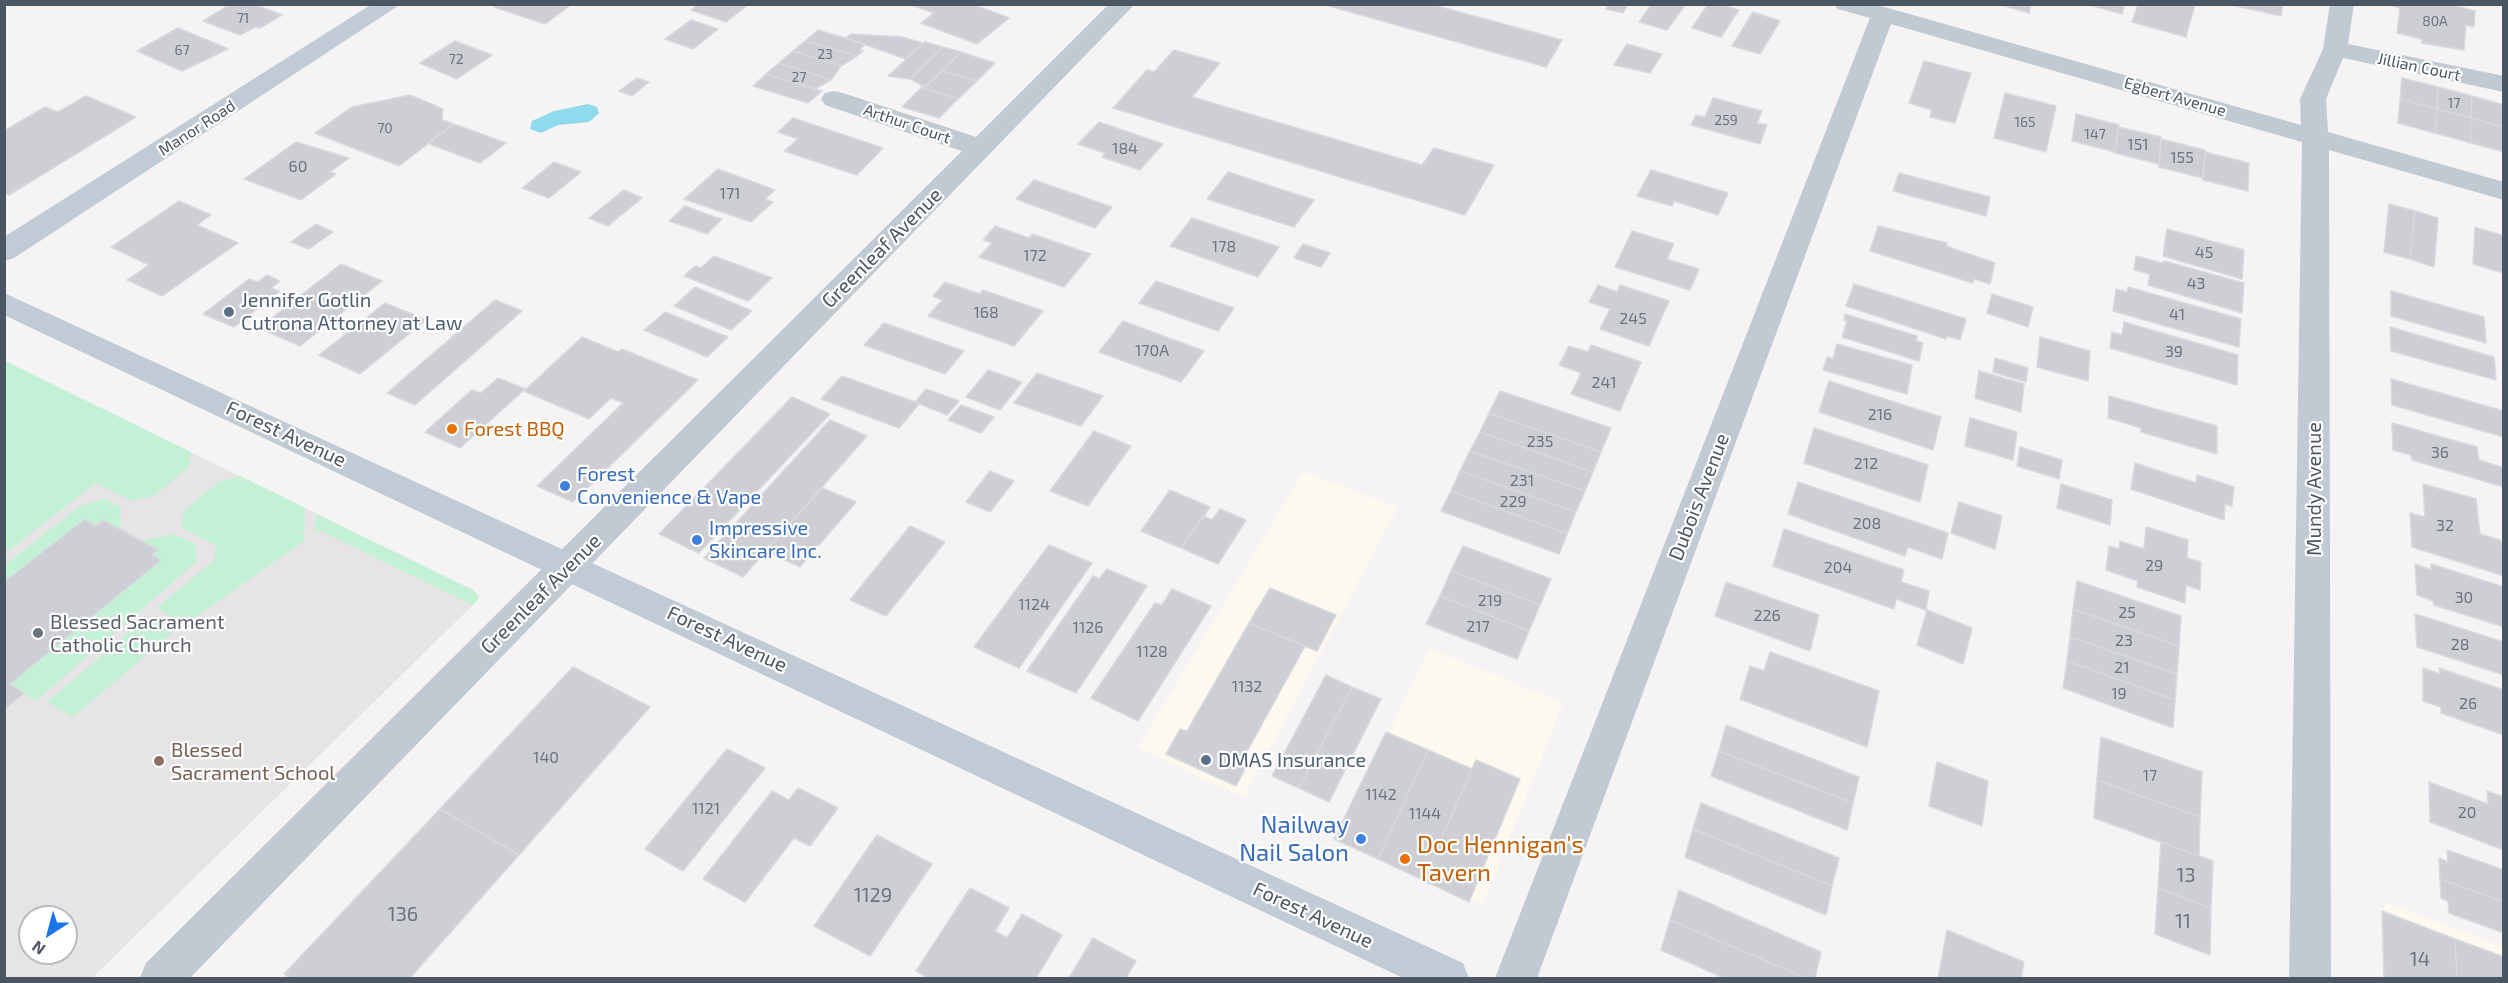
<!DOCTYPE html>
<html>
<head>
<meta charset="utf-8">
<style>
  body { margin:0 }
  #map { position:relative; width:2508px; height:983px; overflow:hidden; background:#f5f3f3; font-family:"Exo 2",sans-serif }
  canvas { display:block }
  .frame { position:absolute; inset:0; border:6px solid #4a5661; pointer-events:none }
  .north { position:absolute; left:18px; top:905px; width:60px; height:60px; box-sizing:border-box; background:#fff; border:2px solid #b7bbc0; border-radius:50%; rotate:216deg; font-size:16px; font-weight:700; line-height:24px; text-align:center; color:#4a5661 }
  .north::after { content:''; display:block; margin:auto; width:21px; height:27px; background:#1a73e8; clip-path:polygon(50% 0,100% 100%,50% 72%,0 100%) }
</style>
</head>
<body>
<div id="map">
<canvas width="2508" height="983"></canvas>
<div class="frame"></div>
<div class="north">N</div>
</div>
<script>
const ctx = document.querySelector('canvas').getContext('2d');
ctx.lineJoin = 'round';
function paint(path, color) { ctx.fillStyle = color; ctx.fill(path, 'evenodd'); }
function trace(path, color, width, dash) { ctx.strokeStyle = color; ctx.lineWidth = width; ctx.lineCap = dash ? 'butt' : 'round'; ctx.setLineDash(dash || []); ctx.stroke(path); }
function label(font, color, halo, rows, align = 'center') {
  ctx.font = font + ' "Exo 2",sans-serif'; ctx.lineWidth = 4.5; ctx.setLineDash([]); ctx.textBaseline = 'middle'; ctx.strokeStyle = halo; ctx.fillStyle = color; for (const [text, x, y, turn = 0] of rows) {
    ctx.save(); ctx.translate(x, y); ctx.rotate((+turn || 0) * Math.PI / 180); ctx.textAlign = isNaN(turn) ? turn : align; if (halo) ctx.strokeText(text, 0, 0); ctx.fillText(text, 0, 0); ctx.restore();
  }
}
paint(new Path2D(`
  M1303,472L1398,507L1244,797L1138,748Z
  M1429,648L1563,703L1483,905L1338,839Z
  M2384,902L2503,947V978H2386Z`), '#fdf9ef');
paint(new Path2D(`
  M4,361L473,590L479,596L476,602L92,978H5ZM30,917H66V953H30Z`), '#e6e4e5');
paint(new Path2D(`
  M5,361L191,452L188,468L153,496L132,501L96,483L9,550L5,547Z
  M240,476L305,508L304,541L184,625L157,608L214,560L216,546L181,527L184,511L219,482Z
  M105,499L121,508L120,530L103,520L5,582V565L80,506Z
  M316,514L473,590L479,598L473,605L468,603L319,530L315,533Z
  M173,534L196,545V562L36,701L10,684L161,560L152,555L157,550L141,541Z
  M153,620L172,633L73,717L47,702L143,621Z`), '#c3f1d5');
paint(new Path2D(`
  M588,104L597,107L599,113L589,122L558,125L541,133L530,129L532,121L554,111Z`), '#90daee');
const building = new Path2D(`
  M231,4H253L282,15L260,28L255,27L240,35L203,21Z
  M498,4H572L545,24L494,7Z
  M699,4H749L726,22L691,10Z
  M972,4L1009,18L977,44L921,23L934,13L911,5Z
  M1322,4H1430L1562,40L1546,67Z
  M1608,4H1628L1623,13L1606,9Z
  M1652,4H1686L1667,30L1639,22Z
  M1708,4H1720L1739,10L1721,37L1692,28Z
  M1998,4H2031L2029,13Z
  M2086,4H2125L2122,14Z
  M2138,4H2195L2186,37L2132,22Z
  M2227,4H2283L2281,16Z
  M2450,4L2475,11L2474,27L2466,25L2464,50L2422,43V39L2397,33L2400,8L2390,5Z
  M1753,12L1780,21L1760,54L1732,46Z
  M691,20L718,29L693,49L665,39Z
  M178,28L219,45L228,49L182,71L137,51Z
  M818,30L865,44L860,50L863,51L857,56L805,41Z
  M851,34L902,37L923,43L906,59L846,38Z
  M455,41L492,55L457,79L420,63Z
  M805,41L857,56L841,66L793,51Z
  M925,42L943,47L910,79L888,76Z
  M1627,44L1662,54L1650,73L1614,65Z
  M943,47L961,52L925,87L910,79Z
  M1174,50L1220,63L1192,97L1422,165L1434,148L1494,165L1465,215L1113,108L1147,70L1154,72Z
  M793,51L841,66L831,80L779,63Z
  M961,52L995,63L977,81L942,71Z
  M1924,61L1971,73L1955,123L1930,117L1932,110L1909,103Z
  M779,63L831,80L815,89L766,74Z
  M942,71L977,81L958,99L924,88Z
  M766,74L815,89L822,91L808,103L753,86Z
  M637,78L649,82L632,96L619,91Z
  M2402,78L2438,87L2437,109L2400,99Z
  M922,87L924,88L958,99L939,118L902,107Z
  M2438,87L2472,96L2471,118L2437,109Z
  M2005,93L2056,106L2046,152L1994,138Z
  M410,95L443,109L442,120L454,124L399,166L315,133L352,107Z
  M86,96L136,117L9,195L4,192V131L45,107L58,112Z
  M2472,96L2504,105V127L2471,118Z
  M1713,98L1762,111L1757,123L1767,125L1760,144L1691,125L1696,115L1705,117Z
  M2400,99L2437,109L2435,133L2398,123Z
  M2437,109L2471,118V143L2435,133Z
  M2076,114L2119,125L2115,152L2072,141Z
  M793,118L883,148L857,175L784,151L798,139L778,132Z
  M2471,118L2504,127V152L2471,143Z
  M1099,122L1163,144L1140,170L1102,157L1105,153L1078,144Z
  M454,124L506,143L480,163L427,143Z
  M2118,127L2161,137L2159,164L2115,153Z
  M2161,139L2205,150L2203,178L2159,167Z
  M296,142L349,158L330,172L336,174L301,200L244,179Z
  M2205,152L2249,163L2248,191L2203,180Z
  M554,162L581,172L549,198L522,188Z
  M718,169L775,190L765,199L773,202L751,222L684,199Z
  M1651,170L1728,193L1718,215L1674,201L1672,206L1637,196Z
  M1228,172L1314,200L1294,227L1207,199Z
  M1899,173L1990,197L1986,216L1893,191Z
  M1034,180L1112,207L1095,228L1016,199Z
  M624,190L642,198L608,226L589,218Z
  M179,201L211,215L197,225L238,243L162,296L127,280L149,265L111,247Z
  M2389,204L2415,211L2410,259L2384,252Z
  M685,206L709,215L722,219L707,234L669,221Z
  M2415,211L2438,218L2434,267L2410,259Z
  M1192,218L1279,247L1258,277L1170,246Z
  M316,224L333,232L309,249L291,242Z
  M995,226L1029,238L1032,234L1091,254L1064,287L979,257L992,243L983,240Z
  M1878,226L1947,243L1946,246L1995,263L1990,284L1974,279L1973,283L1870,251Z
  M2475,227L2504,236V273L2473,264Z
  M2167,229L2244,250L2242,279L2163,256Z
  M1632,231L1674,244L1667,259L1699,269L1690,290L1615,267Z
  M1303,244L1330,253L1321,267L1294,258Z
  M714,256L738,265L772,278L748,301L684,276L695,266L701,268Z
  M2136,256L2163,263L2164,261L2244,283L2242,313L2148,285L2150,274L2134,270Z
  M341,264L382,281L300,346L259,328Z
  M267,275L280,281L271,288L280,291L234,327L203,314L249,279L258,282Z
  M1156,281L1234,308L1218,331L1139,303Z
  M945,282L980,294L983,290L1043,311L1014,346L928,316L942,300L933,296Z
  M1854,284L1966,319L1960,340L1947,336L1946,339L1846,306Z
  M1598,285L1617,292L1620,285L1669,301L1649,346L1600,329L1610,309L1589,302Z
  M695,287L700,289L752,311L731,330L674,306Z
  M2128,287L2241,319L2239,347L2113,311L2116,289L2127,292Z
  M2391,291L2484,317L2486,343L2391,316Z
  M1992,294L2033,307L2028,327L1987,313Z
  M495,300L522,311L415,405L387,393Z
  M385,303L426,320L360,374L319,355Z
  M665,312L715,332L728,337L707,357L644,330Z
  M1845,314L1917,336L1916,341L1923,343L1919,361L1842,337L1847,321L1844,320Z
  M1123,321L1204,351L1181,382L1099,352Z
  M2124,322L2238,355L2237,385L2110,348L2112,332L2122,335Z
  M884,323L964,351L945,374L864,345Z
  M2390,327L2494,357L2496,380L2391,351Z
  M582,337L618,352L622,349L698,380L573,502L537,486L623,403L611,398L589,419L524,391Z
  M2040,337L2090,351L2088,381L2037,367Z
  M1837,344L1912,365L1907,394L1823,370L1827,357L1833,359Z
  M1591,345L1641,362L1620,411L1571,394L1581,373L1559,365L1569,346L1588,352Z
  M1995,358L2028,368L2026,382L1993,372Z
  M988,370L1022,382L1000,410L966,397Z
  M1979,371L2024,384L2021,412L1975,398Z
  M1037,373L1103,396L1081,426L1014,403Z
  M842,376L915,402L919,404L899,428L821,399Z
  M498,378L525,389L460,448L425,432L472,390L481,393Z
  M2391,379L2504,411V437L2392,405Z
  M1829,381L1941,417L1933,450L1819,412Z
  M926,389L959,401L947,415L915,402Z
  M1500,391L1611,428L1601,452L1489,413Z
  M2109,396L2217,426V454L2141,432V428L2108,418Z
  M792,397L830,414L699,553L659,534Z
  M961,405L994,417L981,433L948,420Z
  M1489,413L1601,452L1593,472L1480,432Z
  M1970,418L2017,432L2013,460L1965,446Z
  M830,420L867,436L743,577L704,558Z
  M2392,423L2477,447L2479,460L2504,468V487L2412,460L2411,455L2393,450Z
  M1814,428L1928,465L1920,502L1804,463Z
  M1094,431L1131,446L1088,506L1050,491Z
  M1480,432L1593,472L1585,491L1470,451Z
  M2020,447L2062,460L2059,479L2017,466Z
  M1470,451L1585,491L1576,512L1460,471Z
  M2135,463L2196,483L2197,475L2234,487L2232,506L2225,504L2224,520L2131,489Z
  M990,471L1014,481L990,512L966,502Z
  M1460,471L1576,512L1567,534L1451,491Z
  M1798,482L1948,533L1942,559L1908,547L1905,556L1788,514Z
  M2061,484L2112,500L2110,525L2057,508Z
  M2423,484L2476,499L2480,534L2500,540L2504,551V576L2412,547L2410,513L2425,517Z
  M822,488L856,502L800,567L766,551Z
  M1170,490L1210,507L1181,548L1141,531Z
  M1451,491L1567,534L1559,554L1441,511Z
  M1959,502L2002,516L1995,549L1951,533Z
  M1220,509L1246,520L1218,564L1181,548L1203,516L1212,520Z
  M85,519L96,526L103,520L158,550L152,555L161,560L10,684L24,693L4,710V582Z
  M910,526L945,542L886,616L850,600Z
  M2146,527L2188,540L2187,558L2201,562L2200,590L2186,585L2185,603L2137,587L2138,581L2106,570L2109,546L2119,549L2120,541L2144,549Z
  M1784,529L1904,570L1901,582L1929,591L1926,610L1896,599L1894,609L1773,566Z
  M1049,545L1092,563L1019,668L974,647Z
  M1463,546L1551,579L1540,605L1451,571Z
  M2415,564L2431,570V564L2504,587V627L2434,605L2433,601L2417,595Z
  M1107,569L1147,586L1076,693L1027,671L1093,576L1099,579Z
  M1451,571L1540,605L1529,631L1440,596Z
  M2077,581L2181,616L2179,646L2073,609Z
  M1726,582L1819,615L1810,651L1715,616Z
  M1270,588L1336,615L1317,651L1249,623Z
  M1172,589L1211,606L1138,721L1091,698L1155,603L1162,605Z
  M1440,596L1529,631L1517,659L1426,624Z
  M2073,609L2179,646L2177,674L2070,637Z
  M1927,610L1972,628L1963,664L1917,645Z
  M2415,614L2504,642V675L2417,647Z
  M1249,623L1305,646L1244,757L1250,759L1236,786L1166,754L1180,729L1187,731Z
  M2070,637L2177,674L2175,700L2067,661Z
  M1770,652L1879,691L1867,747L1740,699L1750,666L1764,671Z
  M2067,661L2175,700L2173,728L2063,688Z
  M573,667L650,707L519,855L440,809Z
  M2423,668L2440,674L2439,668L2504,690V735L2441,713V707L2423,701Z
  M1326,675L1352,687L1299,788L1272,776Z
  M1352,687L1381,699L1329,802L1299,788Z
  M1726,725L1859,777L1853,803L1719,751Z
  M1386,732L1428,750L1378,859L1334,839Z
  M2101,737L2202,772L2200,817L2097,780Z
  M727,749L765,768L683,871L645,849Z
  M1428,750L1472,769L1423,880L1378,859Z
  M1719,751L1853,803L1847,830L1711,776Z
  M1476,760L1520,779L1469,902L1423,880Z
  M1937,762L1988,781L1982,826L1929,806Z
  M2097,780L2200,817L2199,856L2094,818Z
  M2429,782L2488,804L2487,791L2504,797V850L2430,822Z
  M798,788L838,808L810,846L794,838L745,902L703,879L772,791L789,800Z
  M1701,803L1839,858L1832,886L1693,829Z
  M440,809L519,855L410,978H291L284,974Z
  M1693,829L1832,886L1826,915L1685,857Z
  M877,835L932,864L870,956L814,926Z
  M2161,842L2213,861L2211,908L2158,888Z
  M2447,850L2504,870V902L2440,879L2439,858L2448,862Z
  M2440,879L2504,902V933L2449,913L2448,901L2441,898Z
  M970,888L1009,908L995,931L1007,938L1022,914L1062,935L1036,978H923L925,976L916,971Z
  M2158,888L2211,908L2210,955L2155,934Z
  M1679,890L1821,952L1815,978H1806L1670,920Z
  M2382,911L2455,939L2457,978H2384Z
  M1670,920L1806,978H1724L1661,950Z
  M1947,930L2024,962L2021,978H1938Z
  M1093,938L1136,961L1126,978H1069Z
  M2455,939L2504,957V978H2457Z`);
paint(building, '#cdcfd5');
trace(building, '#d7d9de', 1.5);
paint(new Path2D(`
  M1109,4H1135L190,978H140L146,963L962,151L825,105L821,99L825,93L834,91L843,93L976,137Z
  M1834,4H1874L2301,125L2300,99L2323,49L2330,4H2354L2348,44L2504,76V92L2343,58L2326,99L2328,132L2504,182V200L2329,150L2331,978H2289L2302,142L1891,24L1537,978H1495L1870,18L1838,9Z`), '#c1cad2');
paint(new Path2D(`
  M372,4H401L14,258L4,261V237Z
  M4,293L1463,963L1469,978H1403L4,315Z`), '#c1cbd6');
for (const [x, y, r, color] of [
  [229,312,6,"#5c6f8a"],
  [452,429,6,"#e8710a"],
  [565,486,6,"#3f7fe0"],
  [697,540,6,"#3f7fe0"],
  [38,633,6,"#6b7280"],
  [1206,760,6,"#5c6f8a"],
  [159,761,6,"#8d6e63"],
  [1361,839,6,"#3f7fe0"],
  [1405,859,6,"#e8710a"]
]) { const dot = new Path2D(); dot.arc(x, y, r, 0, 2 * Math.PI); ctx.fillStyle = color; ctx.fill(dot); trace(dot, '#fff', 2); }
label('14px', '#6b747e', null, [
  ["71",243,18],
  ["80A",2435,21],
  ["67",182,50],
  ["23",825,54],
  ["72",456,59],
  ["27",799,77],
  ["17",2454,103],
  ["259",1726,120],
  ["165",2025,122],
  ["70",385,128],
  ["147",2095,134]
]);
label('16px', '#4a5661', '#fff', [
  ["Jillian Court",2419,67,12],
  ["Egbert Avenue",2175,97,16],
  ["Arthur Court",907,124,19],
  ["Manor Road",197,128,-33]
]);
label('16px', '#6b747e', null, [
  ["151",2138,145],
  ["184",1125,149],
  ["155",2182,158],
  ["60",298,167],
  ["171",730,194],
  ["178",1224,247],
  ["45",2204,253],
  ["172",1035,256],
  ["43",2196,284],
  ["168",986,313],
  ["41",2177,315],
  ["245",1633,319],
  ["170A",1152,351],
  ["39",2174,352],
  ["241",1604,383],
  ["216",1880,415],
  ["235",1540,442],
  ["36",2440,453],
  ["212",1866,464],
  ["231",1522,481],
  ["229",1513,502],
  ["208",1867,524],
  ["32",2445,526],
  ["29",2154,566],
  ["204",1838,568],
  ["30",2464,598],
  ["219",1490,601],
  ["1124",1034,605],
  ["25",2127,613],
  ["226",1767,616],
  ["217",1478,627],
  ["1126",1088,628],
  ["23",2124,641],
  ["28",2460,645],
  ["1128",1152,652],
  ["21",2122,668],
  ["1132",1247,687],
  ["19",2119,694],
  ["26",2468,704],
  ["140",546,758],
  ["17",2150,776],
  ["1142",1381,795],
  ["1121",706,809],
  ["20",2467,813],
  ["1144",1425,814]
]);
label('20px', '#4a5661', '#fff', [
  ["Greenleaf Avenue",882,248,-45],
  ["Forest Avenue",286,434,25],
  ["Mundy Avenue",2314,489,-90],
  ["Dubois Avenue",1699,497,-69],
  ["Greenleaf Avenue",541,594,-45],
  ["Forest Avenue",727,639,25],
  ["Forest Avenue",1313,915,25]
]);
label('20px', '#4e5e75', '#fff', [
  ["Jennifer Gotlin",241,300],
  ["Cutrona Attorney at Law",241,323],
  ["DMAS Insurance",1218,760]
], 'left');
label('20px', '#c56008', '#fff', [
  ["Forest BBQ",464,429]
], 'left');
label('20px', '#366cbe', '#fff', [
  ["Forest",577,474],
  ["Convenience & Vape",577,497],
  ["Impressive",709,528],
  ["Skincare Inc.",709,551]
], 'left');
label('20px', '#5b616d', '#fff', [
  ["Blessed Sacrament",50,622],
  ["Catholic Church",50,645]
], 'left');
label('20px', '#785e54', '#fff', [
  ["Blessed",171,750],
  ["Sacrament School",171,773]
], 'left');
label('20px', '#6b747e', null, [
  ["13",2186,875],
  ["1129",873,895],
  ["136",403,914],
  ["11",2183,921],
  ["14",2420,959]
]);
label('24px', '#366cbe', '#fff', [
  ["Nailway",1349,825],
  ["Nail Salon",1349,853]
], 'right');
label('24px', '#c56008', '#fff', [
  ["Doc Hennigan's",1417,845],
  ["Tavern",1417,873]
], 'left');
</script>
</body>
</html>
